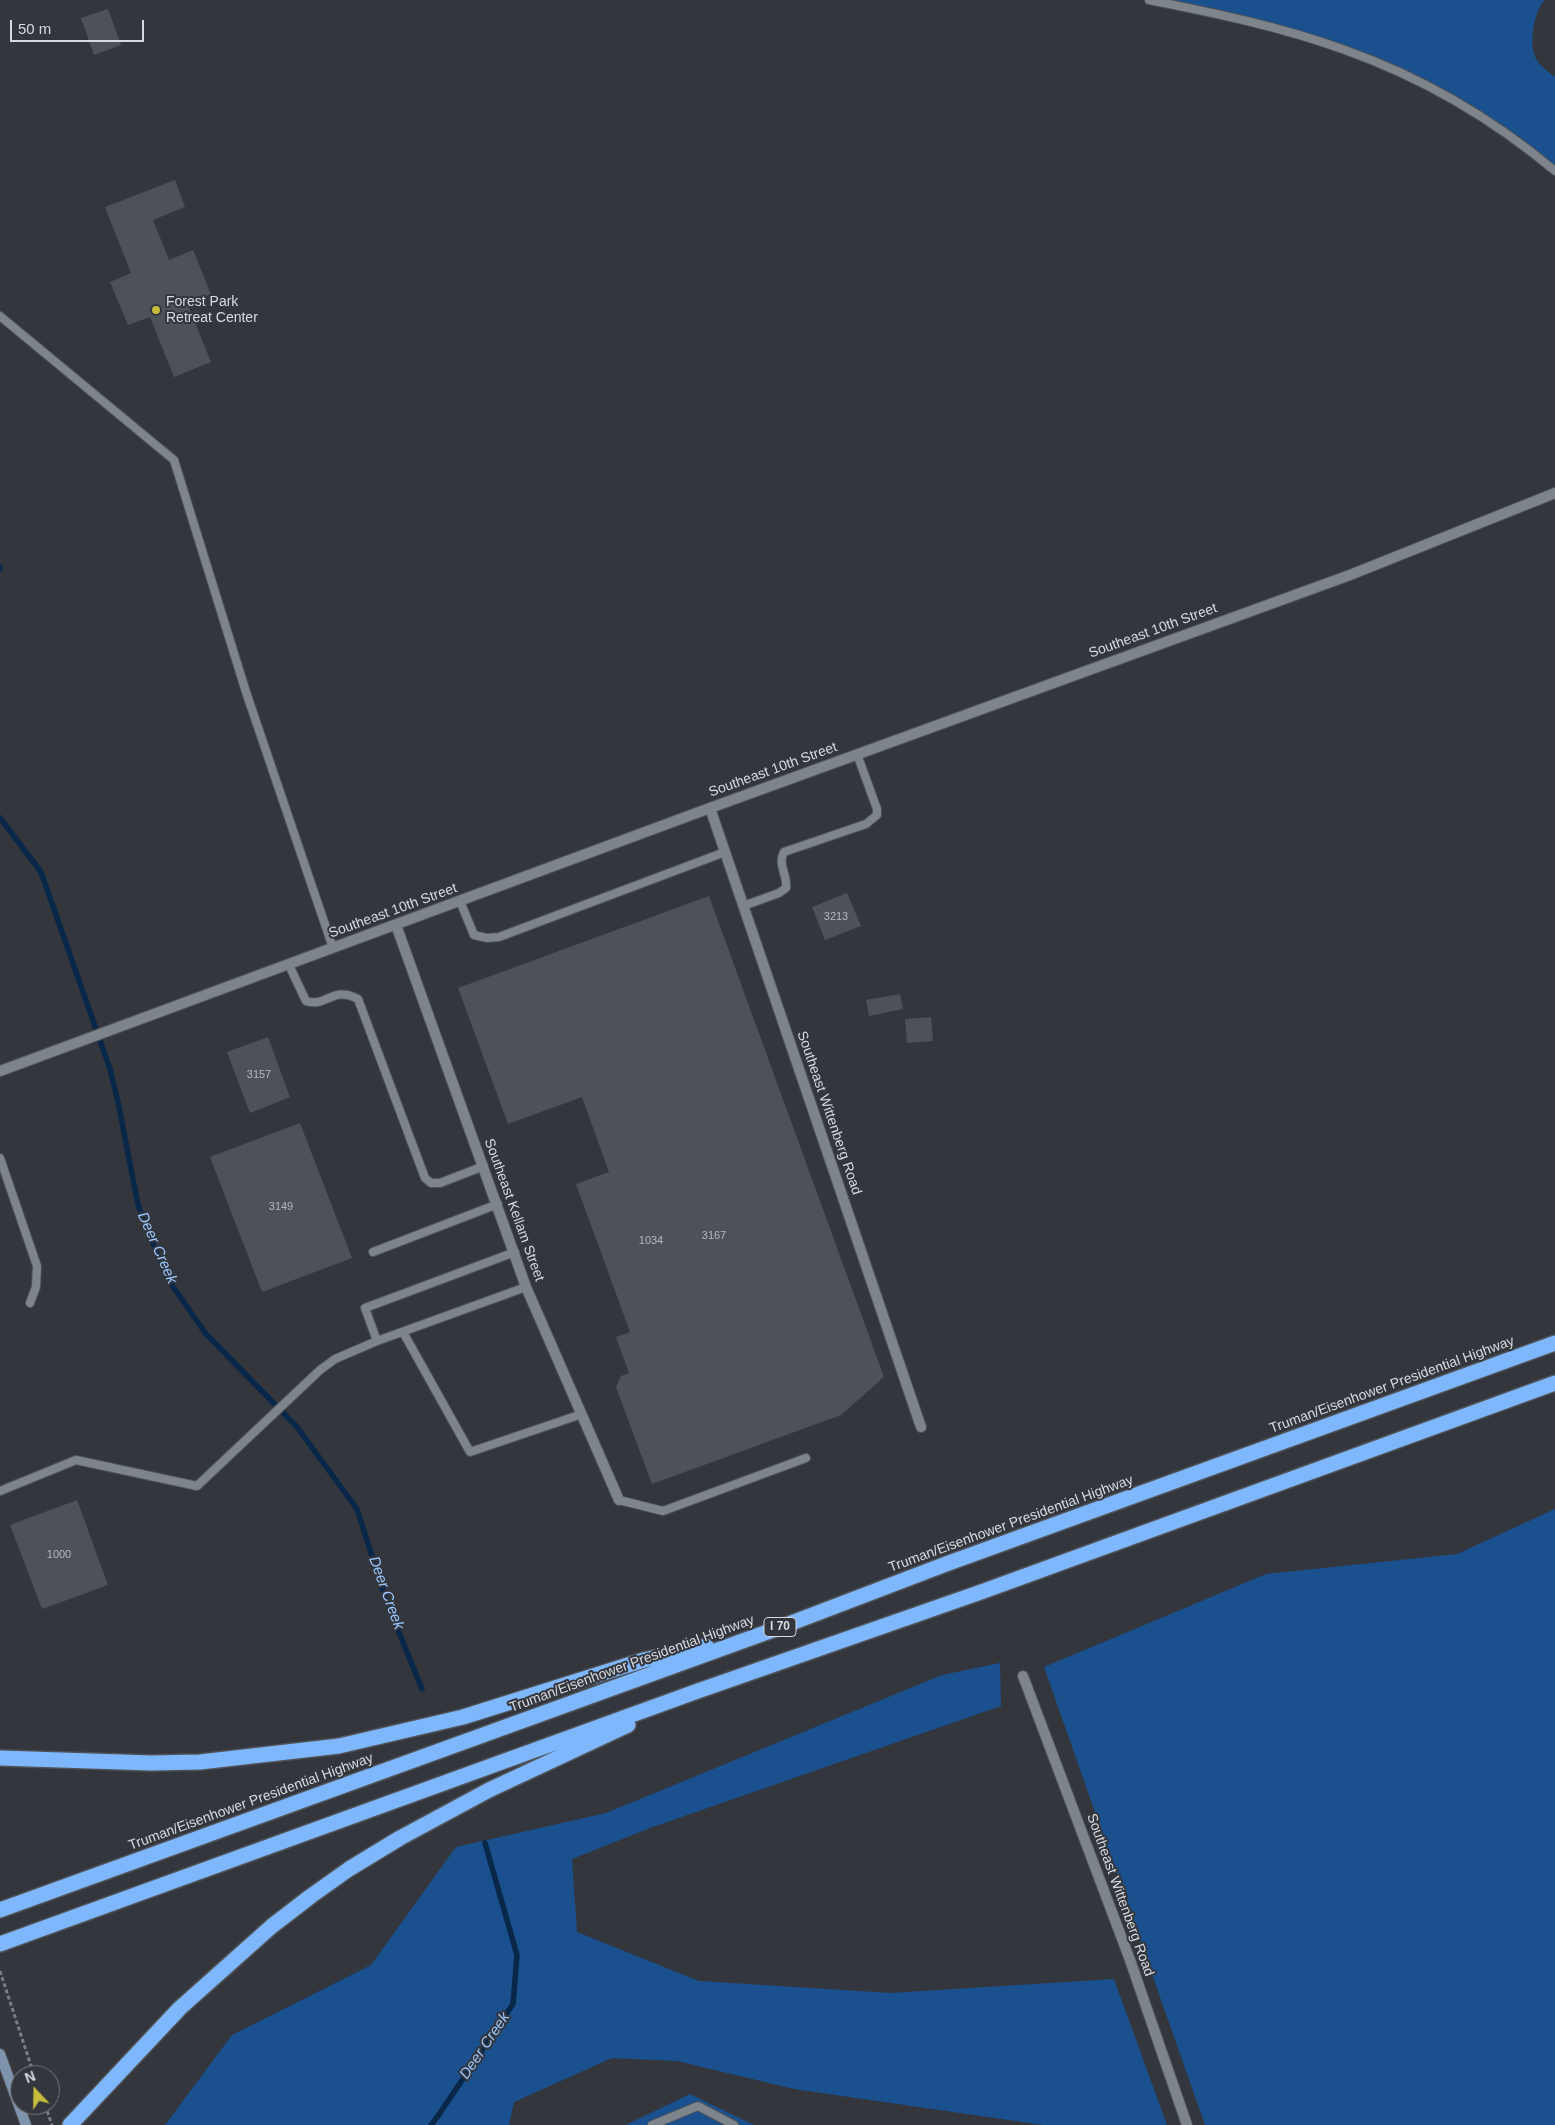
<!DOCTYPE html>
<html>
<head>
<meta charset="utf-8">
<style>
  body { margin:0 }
  #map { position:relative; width:1555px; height:2125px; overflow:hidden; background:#33373d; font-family:Helvetica,sans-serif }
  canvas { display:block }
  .north { position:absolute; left:10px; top:2065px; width:50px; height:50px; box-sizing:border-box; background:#33373d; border:1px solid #75787d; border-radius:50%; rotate:339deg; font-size:14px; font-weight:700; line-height:20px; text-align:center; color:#d7dade }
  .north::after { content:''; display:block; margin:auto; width:18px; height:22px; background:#c7bb3c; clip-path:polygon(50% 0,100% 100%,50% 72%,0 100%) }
  .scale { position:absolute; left:10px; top:20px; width:134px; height:22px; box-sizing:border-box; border:2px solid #d7dade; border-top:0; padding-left:6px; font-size:15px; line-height:18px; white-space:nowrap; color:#d7dade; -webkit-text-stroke:4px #33373d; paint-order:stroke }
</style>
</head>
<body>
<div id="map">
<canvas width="1555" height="2125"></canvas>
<div class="north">N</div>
<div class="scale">50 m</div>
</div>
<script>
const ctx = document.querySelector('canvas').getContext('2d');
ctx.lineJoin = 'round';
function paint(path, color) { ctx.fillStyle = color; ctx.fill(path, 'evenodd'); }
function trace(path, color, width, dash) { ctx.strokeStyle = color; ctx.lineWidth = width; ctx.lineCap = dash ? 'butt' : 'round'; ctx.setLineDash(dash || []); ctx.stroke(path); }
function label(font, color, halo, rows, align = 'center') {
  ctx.font = font + ' Helvetica,sans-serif'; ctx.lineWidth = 4; ctx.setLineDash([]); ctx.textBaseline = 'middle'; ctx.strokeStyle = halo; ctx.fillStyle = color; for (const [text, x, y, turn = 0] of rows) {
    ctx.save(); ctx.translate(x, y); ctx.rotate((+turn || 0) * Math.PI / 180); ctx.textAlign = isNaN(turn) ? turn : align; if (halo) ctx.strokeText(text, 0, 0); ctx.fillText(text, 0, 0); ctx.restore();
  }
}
paint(new Path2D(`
  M1151,0H1545C1534,10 1530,40 1534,54C1537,64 1547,71 1555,77V171L1462,104L1345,50Z
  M1555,1509V2125H1205L1044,1667L1266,1574L1457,1554Z
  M1000,1663L1001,1706L650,1828L572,1859L577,1932L699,1981L890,1993L1114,1979L1167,2125H1043L794,2089L677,2061L612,2058L514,2102L509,2125H165L232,2035L371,1965L456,1847L606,1813L942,1675Z
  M690,2094L754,2125H626Z`), '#1a508d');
trace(new Path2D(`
  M0,567V569
  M0,818L41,872L110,1069L118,1102L138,1205L167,1278L206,1334L297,1427L357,1509L387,1603L422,1689
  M431,2125L438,2116L513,2004L517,1955L485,1843`), '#082749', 5.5);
paint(new Path2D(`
  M108,9L121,45L94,55L81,18Z
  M175,180L185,207L153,220L169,260L193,250L211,294L187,303L211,362L174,377L150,317L128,325L110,282L131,273L105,207Z
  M847,893L861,926L825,940L812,907Z
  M709,896L884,1377L841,1415L652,1484L616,1387L621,1376L629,1373L616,1337L630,1332L576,1184L609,1172L582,1097L508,1124L458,988Z
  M900,994L903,1009L869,1016L866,1000Z
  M931,1017L933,1041L907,1043L905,1019Z
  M268,1037L290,1097L250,1113L227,1052Z
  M300,1123L352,1258L262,1292L210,1157Z
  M77,1500L108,1585L42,1609L10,1525Z`), '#4d5259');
const lane = new Path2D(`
  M1149,0C1215,13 1282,27 1345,50C1421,77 1493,119 1555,171
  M0,316L174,460L246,692L333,948
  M460,901L474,935L487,938L499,937L725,852
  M743,906L779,893L786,888C788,876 777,864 784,852L866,824L877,815V809L857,754
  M289,965L306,1001C326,1008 333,985 358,999L425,1178L431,1183H440L484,1166
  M0,1158L37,1266L36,1287L30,1303
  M373,1252L498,1204
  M403,1332L470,1452L582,1414
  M377,1341L365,1308L515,1252
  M0,1491L76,1460L197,1486L320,1370L335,1359L377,1341L526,1287
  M619,1500L663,1511L806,1458
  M652,2125L698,2106L734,2125`);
const street = new Path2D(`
  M710,808L921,1427
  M396,925L526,1287L619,1500
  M0,1071L710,808L1350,575L1555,493
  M1023,1676L1130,1960L1187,2125`);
const secondary = new Path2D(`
  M0,2054L26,2125`);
const highway = new Path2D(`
  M0,1758L151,1763L200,1762L339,1746L463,1717L644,1660L706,1646
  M0,1910L773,1630L946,1564L1555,1343
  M0,1944L695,1692L981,1592L1555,1383
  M70,2125L180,2008L272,1926L311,1896L349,1869L400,1838L489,1790L628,1725`);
trace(lane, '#4f5358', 10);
trace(street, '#4f5358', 12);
trace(secondary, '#4f5358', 12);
trace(highway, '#4f5358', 18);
trace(new Path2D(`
  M0,1971L34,2075
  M45,2105L52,2125`), '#7a7e83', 3, [4, 2.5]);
trace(lane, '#7e848b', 8);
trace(street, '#7e848b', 10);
trace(secondary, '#7e93ad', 10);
trace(highway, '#7fb7fc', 15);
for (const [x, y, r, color] of [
  [156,310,5,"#c7bb3c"]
]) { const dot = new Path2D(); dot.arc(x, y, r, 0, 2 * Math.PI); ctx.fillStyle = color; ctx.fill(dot); trace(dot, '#33373d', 2); }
label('11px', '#b4b8bd', null, [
  ["3213",836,917],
  ["3157",259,1075],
  ["3149",281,1207],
  ["3167",714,1236],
  ["1034",651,1241],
  ["1000",59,1555]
]);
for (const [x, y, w] of [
  [780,1627,32]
]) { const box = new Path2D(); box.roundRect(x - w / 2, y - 9.5, w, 19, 4); ctx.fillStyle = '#33373d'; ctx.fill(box); trace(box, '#d7dade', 1); }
label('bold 12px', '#d7dade', null, [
  ["I 70",780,1627]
]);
label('14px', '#d7dade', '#33373d', [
  ["Forest Park",166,302],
  ["Retreat Center",166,318]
], 'left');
label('14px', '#d7dade', '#33373d', [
  ["Southeast 10th Street",1153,631,-20],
  ["Southeast 10th Street",773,770,-20],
  ["Southeast 10th Street",393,911,-20],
  ["Southeast Wittenberg Road",829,1113,71],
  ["Southeast Kellam Street",514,1210,70],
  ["Truman/Eisenhower Presidential Highway",1392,1385,-20],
  ["Truman/Eisenhower Presidential Highway",1011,1524,-20],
  ["Truman/Eisenhower Presidential Highway",632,1664,-20],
  ["Truman/Eisenhower Presidential Highway",251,1802,-20],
  ["Southeast Wittenberg Road",1120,1895,70]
]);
label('italic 15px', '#9ac7fe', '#33373d', [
  ["Deer Creek",157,1248,66],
  ["Deer Creek",386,1593,70],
  ["Deer Creek",485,2046,-56]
]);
</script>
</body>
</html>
